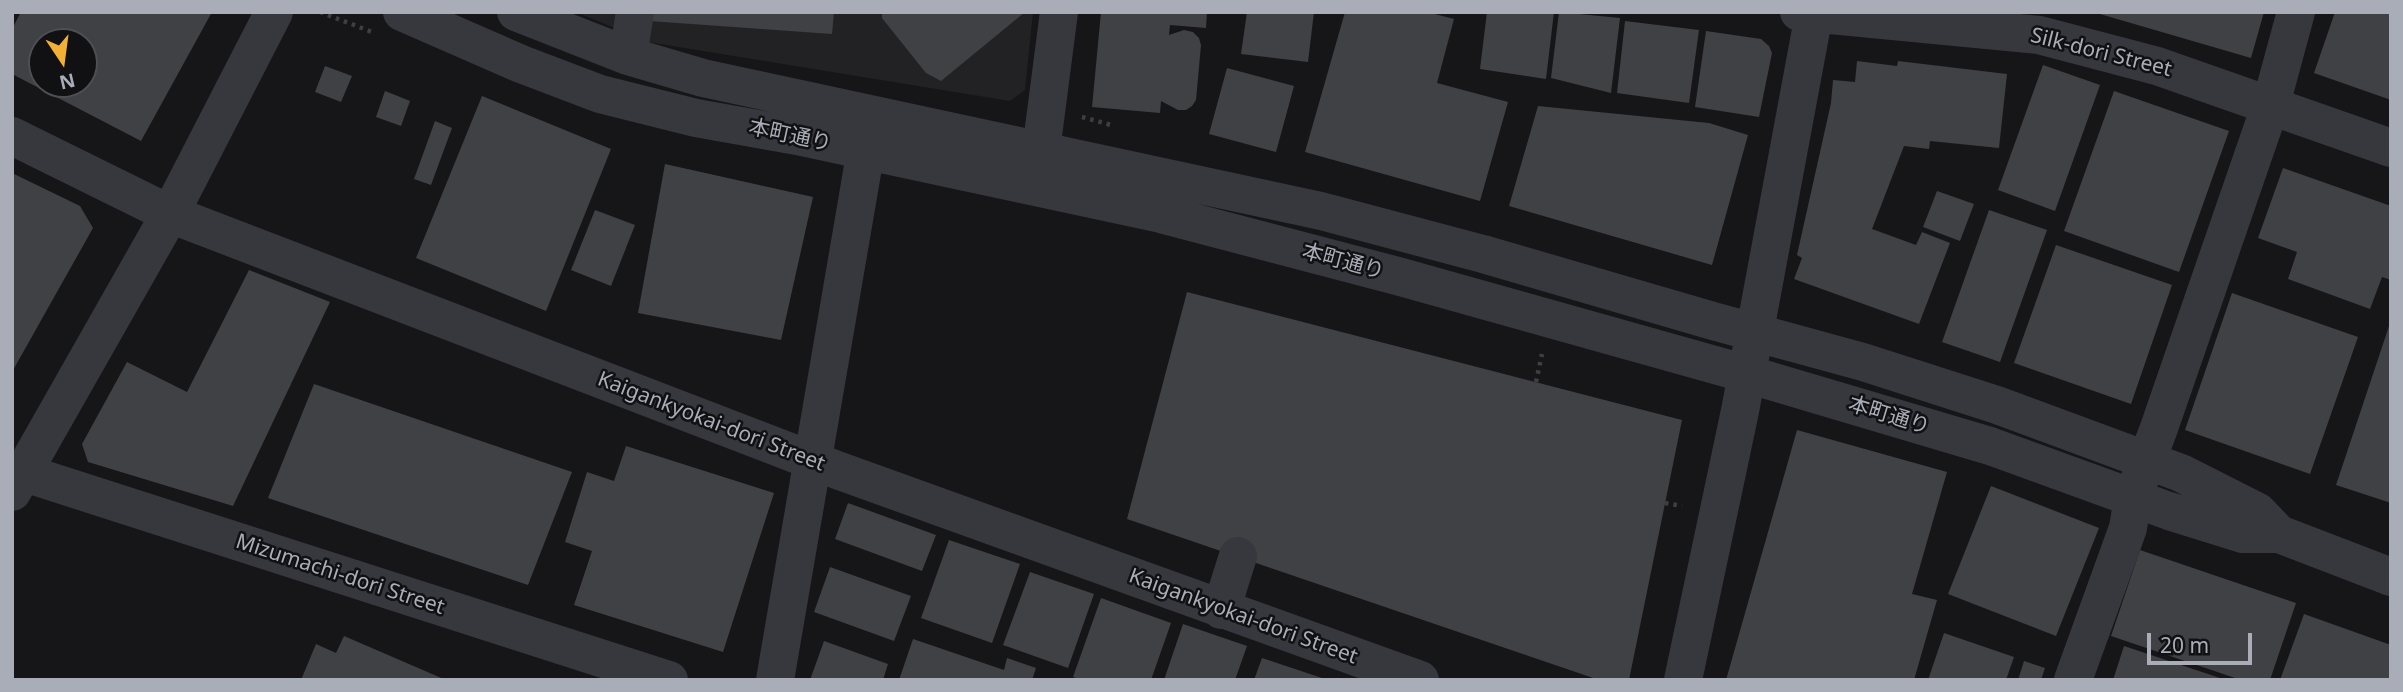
<!DOCTYPE html>
<html>
<head>
<meta charset="utf-8">
<style>
  body { margin:0 }
  #map { position:relative; width:2403px; height:692px; overflow:hidden; background:#161618; font-family:"Noto Sans",sans-serif }
  canvas { display:block }
  .frame { position:absolute; inset:0; border:14px solid #a8adb8; pointer-events:none }
  .north { position:absolute; left:28px; top:28px; width:70px; height:70px; box-sizing:border-box; background:#111113; border:2px solid #4d4f55; border-radius:50%; rotate:167deg; font-size:19px; font-weight:700; line-height:28px; text-align:center; color:#a8adb8 }
  .north::after { content:''; display:block; margin:auto; width:24px; height:32px; background:#f2b134; clip-path:polygon(50% 0,100% 100%,50% 72%,0 100%) }
  .scale { position:absolute; left:2147px; top:633px; width:105px; height:32px; box-sizing:border-box; border:4px solid #a8adb8; border-top:0; padding-left:9px; font-size:21px; line-height:24px; white-space:nowrap; color:#a8adb8; -webkit-text-stroke:5px #111113; paint-order:stroke }
</style>
</head>
<body>
<div id="map">
<canvas width="2403" height="692"></canvas>
<div class="frame"></div>
<div class="north">N</div>
<div class="scale">20 m</div>
</div>
<script>
const ctx = document.querySelector('canvas').getContext('2d');
ctx.lineJoin = 'round';
function paint(path, color) { ctx.fillStyle = color; ctx.fill(path, 'evenodd'); }
function trace(path, color, width, dash) { ctx.strokeStyle = color; ctx.lineWidth = width; ctx.lineCap = dash ? 'butt' : 'round'; ctx.setLineDash(dash || []); ctx.stroke(path); }
function label(font, color, halo, rows, align = 'center') {
  ctx.font = font + ' "Noto Sans","Noto Sans JP",sans-serif'; ctx.lineWidth = 5; ctx.setLineDash([]); ctx.textBaseline = 'middle'; ctx.strokeStyle = halo; ctx.fillStyle = color; for (const [text, x, y, turn = 0] of rows) {
    ctx.save(); ctx.translate(x, y); ctx.rotate((+turn || 0) * Math.PI / 180); ctx.textAlign = isNaN(turn) ? turn : align; if (halo) ctx.strokeText(text, 0, 0); ctx.fillText(text, 0, 0); ctx.restore();
  }
}
paint(new Path2D(`
  M576,12H1033L1025,90L1010,101L648,42Z`), '#222225');
paint(new Path2D(`
  M21,12H212L141,141L12,74V29ZM42,42H84V84H42Z
  M650,12H834L832,34L649,21Z
  M882,12H1025L941,81L926,73L882,18Z
  M1101,12H1207L1206,28L1170,25L1169,35L1184,30L1193,32L1199,38L1201,45L1196,100L1192,106L1186,110H1178L1161,101L1160,113L1092,107Z
  M1247,12H1314L1308,62L1241,54Z
  M1345,12H1427L1454,19L1437,83L1508,102L1480,201L1305,152Z
  M1487,12H1554L1546,79L1480,69Z
  M1559,12L1620,18L1611,93L1551,78Z
  M2093,12H2264L2251,58Z
  M2335,12H2391V100L2314,73Z
  M1625,21L1699,30L1689,103L1617,93Z
  M1706,31L1761,39L1769,46L1772,53L1759,117L1695,107Z
  M1857,61L1897,66L1898,61L2007,74L1999,148L1930,141L1929,149L1904,146L1872,229L1916,245L1922,232L1950,243L1919,324L1794,279L1802,258L1797,255L1831,103L1833,80L1855,82Z
  M2043,65L2100,85L2055,211L1998,190Z
  M325,66L352,76L341,102L315,92Z
  M1227,68L1294,86L1276,152L1209,134Z
  M385,91L410,101L401,126L376,117Z
  M2114,91L2229,131L2179,272L2064,231Z
  M482,96L611,149L546,311L416,258Z
  M1538,106L1709,123L1748,135L1712,265L1509,206Z
  M435,121L452,128L431,185L414,179Z
  M665,164L813,197L781,340L638,313Z
  M2283,168L2391,206V280L2382,277L2370,309L2288,279L2297,252L2258,238Z
  M12,173L80,206L93,228L12,372Z
  M1937,191L1974,204L1960,241L1923,227Z
  M595,210L635,225L611,286L571,270Z
  M1989,210L2047,230L2000,362L1942,342Z
  M2056,245L2172,285L2131,404L2014,363Z
  M249,270L330,302L233,506L88,462L82,444L127,362L187,392Z
  M1187,292L1682,420L1629,680H1599L1127,519Z
  M2232,293L2358,337L2310,474L2185,430Z
  M2390,323H2391V503L2336,485Z
  M314,384L572,472L528,585L268,498Z
  M1797,430L1947,472L1912,594L1937,600L1914,680H1726Z
  M626,446L774,493L723,652L574,605L592,551L565,542L587,472L614,481Z
  M1991,486L2099,528L2056,636L1948,594Z
  M848,503L936,535L922,571L835,539Z
  M949,540L1020,564L992,643L921,618Z
  M2140,550L2296,603L2270,680H2241L2111,636Z
  M830,567L911,596L894,641L814,612Z
  M1030,572L1094,594L1068,668L1003,645Z
  M1101,598L1171,623L1151,680H1082L1073,677Z
  M2304,614L2391,645V674L2389,680H2280Z
  M1183,624L1247,646L1235,680H1164Z
  M1944,633L2014,657L2006,680H1928Z
  M344,636L446,680H301L316,644L336,653Z
  M913,639L1004,670L1007,658L1036,668L1032,680H899Z
  M824,641L888,664L883,680H810Z
  M2124,646L2223,679L2222,680H2113Z
  M1262,658L1325,679V680H1254Z
  M2024,661L2045,668L2041,680H2018Z`), '#404145');
trace(new Path2D(`
  M320,12L372,32
  M1082,117L1111,125
  M1536,382L1542,354
  M1665,503L1682,506`), '#3d3f44', 4.5, [3.5, 5]);
trace(new Path2D(`
  M402,12L521,64L600,94L696,118L797,136L1161,214L1401,277L1747,374L1990,446L2169,511L2243,534H2279L2391,577
  M516,12L628,56L703,78L1321,211L1483,254L1713,321L1863,362L1997,405L2181,473L2258,512L2279,534
  M1799,12L2039,35L2157,66L2391,148
  M628,56L635,12
  M12,136L170,214L837,470L1420,680
  M1038,174L1059,12
  M12,469L669,680
  M12,492L170,214L274,12
  M1221,610L1238,556
  M775,680L870,126
  M1683,680L1740,411L1814,14
  M2073,680L2128,528L2133,497L2159,428L2271,104L2296,12`), '#37383d', 38);
label('21px', '#a8adb8', '#111113', [
  ["Silk-dori Street",2101,53,14],
  ["本町通り",790,136,12],
  ["本町通り",1343,262,15],
  ["本町通り",1889,416,17],
  ["Kaigankyokai-dori Street",711,422,21],
  ["Mizumachi-dori Street",340,575,18],
  ["Kaigankyokai-dori Street",1243,617,20]
]);
</script>
</body>
</html>
